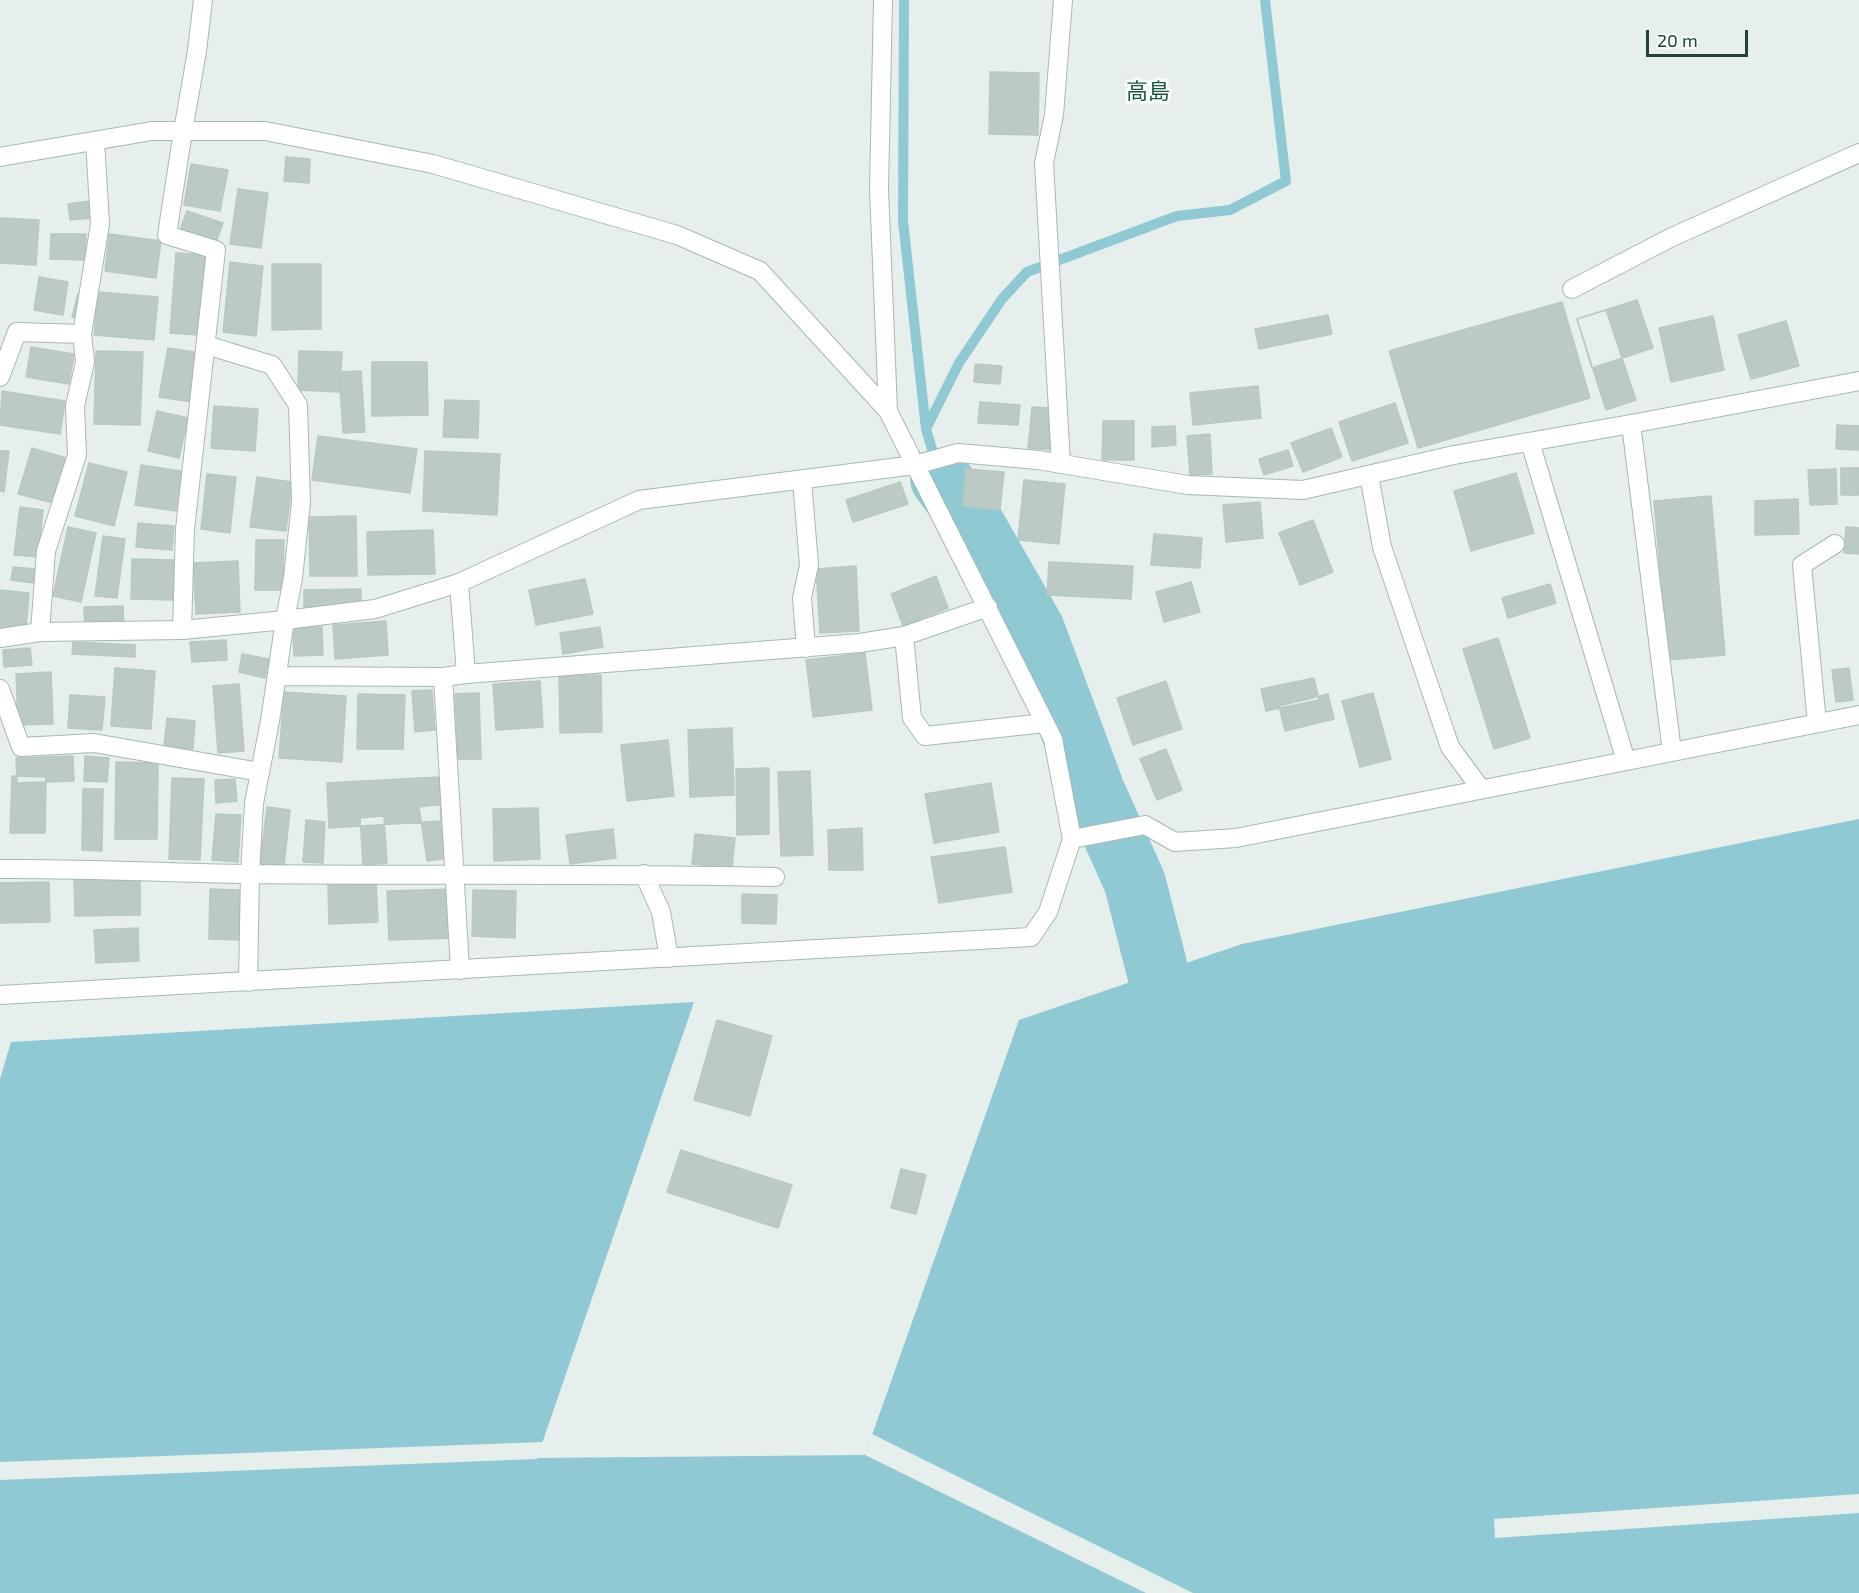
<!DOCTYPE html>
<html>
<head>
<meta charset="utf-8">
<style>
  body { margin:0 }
  #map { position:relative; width:1859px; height:1593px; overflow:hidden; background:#e6efeb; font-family:"Exo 2",sans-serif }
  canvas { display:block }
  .scale { position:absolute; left:1646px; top:30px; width:102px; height:27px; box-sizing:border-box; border:3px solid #24423a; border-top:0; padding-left:8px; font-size:18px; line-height:21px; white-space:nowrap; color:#24423a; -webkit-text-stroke:4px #f7fbf9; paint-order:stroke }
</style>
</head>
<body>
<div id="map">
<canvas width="1859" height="1593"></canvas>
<div class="scale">20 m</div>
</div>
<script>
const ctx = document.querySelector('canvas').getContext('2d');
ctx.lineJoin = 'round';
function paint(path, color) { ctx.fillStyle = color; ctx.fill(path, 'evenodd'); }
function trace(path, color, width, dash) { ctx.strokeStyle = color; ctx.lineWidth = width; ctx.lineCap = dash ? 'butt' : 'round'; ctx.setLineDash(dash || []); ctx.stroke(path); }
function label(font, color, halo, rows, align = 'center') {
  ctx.font = font + ' "Exo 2","Noto Sans JP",sans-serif'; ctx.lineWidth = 6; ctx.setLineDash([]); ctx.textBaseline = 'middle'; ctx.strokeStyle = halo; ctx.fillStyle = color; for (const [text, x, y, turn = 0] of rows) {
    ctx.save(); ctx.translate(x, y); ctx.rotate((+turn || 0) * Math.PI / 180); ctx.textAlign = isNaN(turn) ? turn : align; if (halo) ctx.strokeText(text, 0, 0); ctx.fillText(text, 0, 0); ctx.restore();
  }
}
paint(new Path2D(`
  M1859,819V1593H0V1079L11,1042L694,1002L537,1458L865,1455L1019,1020L1242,944Z`), '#8ec9d4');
paint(new Path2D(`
  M872,1434L1193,1593H1146L865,1455Z
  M543,1442L537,1459L0,1480V1462Z
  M1859,1494V1513L1495,1538L1494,1519Z`), '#e6efeb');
trace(new Path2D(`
  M904,2L903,221L926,429L941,479
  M926,429L959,363L1002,299L1027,272L1177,216L1230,210L1286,181L1265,0`), '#8ec9d4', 10);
trace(new Path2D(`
  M941,479L970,518L1034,630L1094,791L1135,883L1158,973`), '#8ec9d4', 62);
const building = new Path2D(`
  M990,72L1039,73L1038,135L989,134Z
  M286,157L310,159L309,183L284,181Z
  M191,164L228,170L220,211L184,205Z
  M238,189L268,193L261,248L230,244Z
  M90,201L92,218L70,220L68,204Z
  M187,211L223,223L216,242L180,230Z
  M0,218L39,220L36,265L0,263Z
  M51,234H86L85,260L50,259Z
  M109,234L161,241L156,278L105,271Z
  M176,253L205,255L199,335L170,333Z
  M230,262L263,266L256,336L223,332Z
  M272,264H321V329L272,330Z
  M39,277L68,282L63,315L34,310Z
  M98,292L158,297L154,340L94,335Z
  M78,294L87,297L82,319L72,317Z
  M1637,300L1653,348L1592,368L1577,319Z
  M1562,302L1590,398L1418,448L1389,351Z
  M1606,310L1636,400L1606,410L1577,319Z
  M1328,315L1332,334L1259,349L1255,329Z
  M1713,316L1724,370L1671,382L1659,328Z
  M1786,321L1799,366L1751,379L1738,335Z
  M31,347L74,354L69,384L26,377Z
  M168,348L201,353L192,402L159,397Z
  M96,351L143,352L140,425L94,424Z
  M299,351L342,352L340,392L298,390Z
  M372,362H427L428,415L372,416Z
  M975,364L1002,366L1000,384L974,382Z
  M361,371L365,432L343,433L339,372Z
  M1258,386L1261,418L1193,425L1190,393Z
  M2,391L65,401L60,434L0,425Z
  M445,400L479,401L478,438L443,437Z
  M980,402L1020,405L1018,425L978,423Z
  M1395,403L1408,443L1352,461L1339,422Z
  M214,406L258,409L255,451L211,448Z
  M1032,407L1055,408L1052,450L1028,448Z
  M157,411L188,418L179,458L148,451Z
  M1103,421H1134V460H1102Z
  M1837,425L1859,426V450L1836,449Z
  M1175,426L1176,445L1152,447V427Z
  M1331,428L1342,457L1303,472L1291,443Z
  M1210,434L1212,474L1190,475L1187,436Z
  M318,436L417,449L410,493L312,480Z
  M32,448L66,458L53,503L18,494Z
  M1288,450L1293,466L1264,475L1259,459Z
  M0,451H9L4,492L0,491Z
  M425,451L500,454L497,515L423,511Z
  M89,463L127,472L114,526L75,516Z
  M141,465L181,471L176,511L135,505Z
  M1841,468H1859V495H1841Z
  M966,469L1004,472L1000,510L963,506Z
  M1836,469L1837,504L1810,505L1808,470Z
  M1516,473L1534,533L1471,551L1454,491Z
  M207,474L236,477L230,533L201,529Z
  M257,477L292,482L286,531L250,527Z
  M1024,480L1065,484L1059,544L1018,540Z
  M900,482L908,504L853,522L846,500Z
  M1711,496L1725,655L1668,660L1654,501Z
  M1798,499L1799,534L1755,535V501Z
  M1260,502L1263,538L1226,542L1223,505Z
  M20,507L43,510L38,557L14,555Z
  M356,516L357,576H310L309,517Z
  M1313,520L1333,572L1300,585L1279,533Z
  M138,523L174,526L172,550L136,547Z
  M68,527L96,533L81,602L53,596Z
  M1846,527L1859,528V554L1844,553Z
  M433,530L435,574L368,575L367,532Z
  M1154,534L1202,538L1200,568L1151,565Z
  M103,536L125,539L117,598L95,596Z
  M256,540H284L283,590H255Z
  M132,559L176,560L175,600L131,599Z
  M238,561L240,612L196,614L193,563Z
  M1049,562L1133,566L1131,599L1047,595Z
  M856,566L859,631L820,633L816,569Z
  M13,567L36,569L34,583L11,580Z
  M936,576L948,608L903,626L891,594Z
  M585,579L593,614L536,625L529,590Z
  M1191,582L1200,612L1164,622L1156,592Z
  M1550,584L1556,603L1508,618L1502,598Z
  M361,589V607L304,608V590Z
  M0,590L29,593L26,629L0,627Z
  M123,606L124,627L85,628L84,607Z
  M386,621L388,655L335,659L333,625Z
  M322,627L323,655L294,656L293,628Z
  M600,627L603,647L563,654L560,633Z
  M1498,638L1530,738L1494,749L1463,649Z
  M226,640L227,660L192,662L190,642Z
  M73,642L135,645V657L72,654Z
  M30,648L32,665L4,667L3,650Z
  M865,653L872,710L813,717L806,660Z
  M242,654L269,659L265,678L239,672Z
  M115,668L155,671L151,729L111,726Z
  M1849,668L1853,700L1836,702L1832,670Z
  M51,672L53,724L18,725L16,674Z
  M601,675L602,732L560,733L559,676Z
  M1314,678L1319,700L1266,711L1261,689Z
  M540,681L543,727L496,730L493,684Z
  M1166,681L1182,729L1133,745L1117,698Z
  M239,684L244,751L218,753L213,686Z
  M432,690L435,730L415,732L412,691Z
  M284,692L346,696L342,762L279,758Z
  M479,693L481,759H458L455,694Z
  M1373,693L1391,759L1360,767L1342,701Z
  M358,694L405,695L403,749H357Z
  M1328,694L1334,719L1285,731L1279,706Z
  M70,695L105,697L102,730L68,728Z
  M167,718L195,721L193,749L164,746Z
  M732,728L734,795L690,797L688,730Z
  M668,740L674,796L627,801L621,745Z
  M1166,749L1182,790L1157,800L1140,759Z
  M73,756L74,781L17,783L16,758Z
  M85,756L109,758L107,782L84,781Z
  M116,762L158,763L157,839H115Z
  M769,768V834L737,835L736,769Z
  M810,771L813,855L781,856L778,772Z
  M12,776L46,777L45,833H10Z
  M439,777L441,821L329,828L327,783Z
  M172,778L204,779L200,860L169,859Z
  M235,779L237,801L216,803L215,780Z
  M991,783L999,832L934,843L925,794Z
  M83,789H103L102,851L82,850Z
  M442,804L450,858L427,861L419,807Z
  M267,807L290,810L284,866L260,864Z
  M538,808L540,859L494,861L493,809Z
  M216,814L241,815L238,862L212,860Z
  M384,816L387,863L363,865L360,818Z
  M306,820L325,822L323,863L303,862Z
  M862,828L863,870H829L828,830Z
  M613,829L616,858L570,864L566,835Z
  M695,834L735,838L732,868L692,864Z
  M1005,847L1012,892L939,903L931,857Z
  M140,874V915L75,916L74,875Z
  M49,882L50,922L0,923V883Z
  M376,882L378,922L329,924L328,885Z
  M210,889L240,890L239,940L209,939Z
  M455,889L457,938L389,940L387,891Z
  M473,890L516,891L515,938L472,936Z
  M742,894L777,895L776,924L742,923Z
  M138,928L139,961L96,963L94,930Z
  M717,1020L772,1036L750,1116L694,1100Z
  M681,1150L792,1185L778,1228L667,1192Z
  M901,1169L926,1175L916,1214L891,1208Z`);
paint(building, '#bbcac4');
trace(building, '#b8c9c2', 1.5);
const lane = new Path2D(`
  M1572,289L1670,238L1859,153
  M82,334L100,224L95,141
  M206,345L272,365L298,405L301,502L293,578L285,620
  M1061,464L1044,163L1054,115L1063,0
  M802,480L809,565L802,598L806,648
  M459,583L466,674
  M182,630L185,529L216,250L167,235L183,131
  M904,636L912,718L925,736L1045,723
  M443,677L460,970
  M0,689L21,747L94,743L260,772
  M1817,723L1802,565L1835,544`);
const street = new Path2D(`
  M883,0L879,189L888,411
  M183,131L197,51L203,0
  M0,157L152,131H265L433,164L677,235L760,271L888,411L1053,739L1072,839L1048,912L1031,937L0,995
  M0,377L17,332L82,334L85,362L75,406L77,455L46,551L40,632
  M1631,424L1672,752
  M1530,442L1626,761
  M1369,475L1382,547L1450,747L1481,789
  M0,638L40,632L182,630L285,620L375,609L459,583L639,500L915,465L958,453L1038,460L1188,485L1303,490L1454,455L1631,424L1859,381
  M277,676L443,677L466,674L860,643L904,636L988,607
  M1072,839L1145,825L1175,842L1236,838L1859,715
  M0,869C83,868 166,873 249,874C425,876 600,873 775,877
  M644,874L661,912L669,958
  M248,982L250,874L254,803L270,721L285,620`);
trace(lane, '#a8b8b2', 20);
trace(street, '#a8b8b2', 20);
trace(lane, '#fff', 18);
trace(street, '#fff', 18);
label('22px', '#1f5548', '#f7fbf9', [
  ["高島",1148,92]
]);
</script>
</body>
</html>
